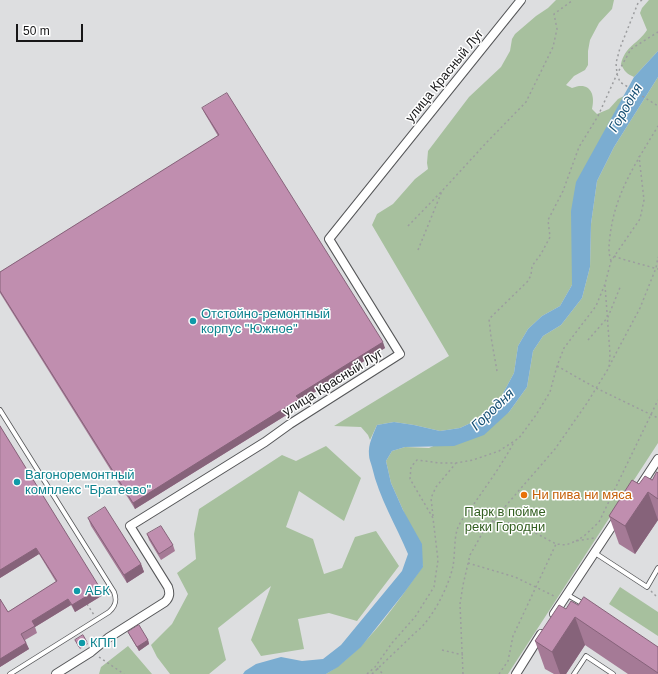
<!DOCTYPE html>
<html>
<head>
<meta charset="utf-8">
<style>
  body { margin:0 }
  #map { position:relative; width:658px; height:674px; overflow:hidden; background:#dddee0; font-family:Helvetica,sans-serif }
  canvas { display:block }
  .scale { position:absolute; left:16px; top:24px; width:67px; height:18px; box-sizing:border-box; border:2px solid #171718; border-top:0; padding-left:5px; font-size:12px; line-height:14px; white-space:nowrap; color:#171718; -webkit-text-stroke:3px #fff; paint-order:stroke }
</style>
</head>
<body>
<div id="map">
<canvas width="658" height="674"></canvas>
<div class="scale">50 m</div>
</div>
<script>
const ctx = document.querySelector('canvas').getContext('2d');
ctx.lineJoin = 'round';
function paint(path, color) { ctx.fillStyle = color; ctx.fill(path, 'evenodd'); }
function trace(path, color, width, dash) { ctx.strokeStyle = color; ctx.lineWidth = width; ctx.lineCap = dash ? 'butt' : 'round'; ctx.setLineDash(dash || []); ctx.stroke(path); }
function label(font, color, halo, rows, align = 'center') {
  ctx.font = font + ' Helvetica,sans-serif'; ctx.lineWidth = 3; ctx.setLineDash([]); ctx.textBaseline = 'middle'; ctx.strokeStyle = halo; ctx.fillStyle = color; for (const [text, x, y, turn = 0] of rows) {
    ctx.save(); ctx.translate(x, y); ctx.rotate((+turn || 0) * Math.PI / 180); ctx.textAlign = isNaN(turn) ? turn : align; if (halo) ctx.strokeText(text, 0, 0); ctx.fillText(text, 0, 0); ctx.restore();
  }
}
paint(new Path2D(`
  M556,0H614L612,9L599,23L590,40L588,51V65L585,70L574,76L566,85L572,88C589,81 596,93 592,109L597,114L609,109L618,99L624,96L602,137L572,251V285L560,306L542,316L528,329L518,346L514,373L500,399L475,421L460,428L440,431L414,425L394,422L377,425L370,440L368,435L361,427L334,426L449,356L372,225L377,214L393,204L415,179L428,169L427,163L428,151L469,97L501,67L510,51L512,39L515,34L536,16L548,8Z
  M649,0H658V51L634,77C627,74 624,71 621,64C625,46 638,44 647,30L640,13L642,8Z
  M658,77V443L508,674H326C365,651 396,604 423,566L403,510L391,483L386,461L392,451L405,447L429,448L509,412L527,387L533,351L543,336L561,325L582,298L590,267L591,224L597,181L614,147Z
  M326,446L361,478L344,521L299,491L286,527L313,539L324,574L342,568L355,537L376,531L399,566L357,621L329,613L298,619L304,649L261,656L251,640L271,586L218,628L226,660L209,674H170L157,657L151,645L172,624L188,594L177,573L196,559L194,534L199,509L282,455L296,461Z
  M620,587L658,612V636L609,604Z
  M128,646L152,674H99L101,667Z`), '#a7c09e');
paint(new Path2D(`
  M658,51V77L614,147L597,181L591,224L590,267L582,298L561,325L543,336L533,351L527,387L509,412L484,435L454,446L405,447L392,451L386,461L391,483L403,510L422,544L423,567L404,593L361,647L338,667L326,674H243L245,671L256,664L281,657L302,661L323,659L341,645L402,571L408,554C396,525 379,498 372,467C371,463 369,459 369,455C368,444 373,435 377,425L394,422L414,425L440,431L460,428L475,421L500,399L514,373L518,346L528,329L542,316L560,306L572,285L571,211L576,182L634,77Z`), '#7badd1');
const lane = new Path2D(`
  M0,410L114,592C117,600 116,606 109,612L10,674
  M595,553L647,587L658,568
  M566,594L585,605
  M574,674L586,656L613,674`);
const street = new Path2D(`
  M641,485L658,459
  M554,614L618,517
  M56,674L91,652L108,638L165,602C170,597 170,593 168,587L130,526L265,442L290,424L400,354L329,239L521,0
  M516,674L541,634`);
trace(lane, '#555658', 5.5);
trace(street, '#555658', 10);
trace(new Path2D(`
  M642,0L638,3L620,48L616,63L617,74L620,82L658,106
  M408,226L441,192
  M418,250L442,191L487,142L526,102L553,47L557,29L554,14L573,0
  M614,256L622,259L658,269
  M611,261C608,252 609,245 610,236C615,193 636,163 658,126
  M605,285L610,354L609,367
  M588,340L608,317L621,285
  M557,366L596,388L658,418
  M497,371L491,337L489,319L528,281L531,275L532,266L541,254L550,237L548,220L563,191L579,147L598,116L617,74L631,49L658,32
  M433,516L431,498L436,487L456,463
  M493,522L517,523L556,544L566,545L576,541L594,538
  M576,541L584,536L599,522L658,400
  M468,563L515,577L556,597
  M651,591L658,598
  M87,604L94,615
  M442,650L463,655
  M99,657L124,674
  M377,668L383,674
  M367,674L375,667L392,643L415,617L434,587L438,560L433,518L410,479L411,467L417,460L440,463H456L473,460L499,451L519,438L536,415L550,392L557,366L564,348L596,306L605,284L611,261L640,219L644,200L639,156
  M372,674L416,632C432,620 449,586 453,566C455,555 454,541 457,530C460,520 470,510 476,501C489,482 503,463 514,442
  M463,674L460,604L463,585L470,555L483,532L555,449L587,403L608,369L615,355L640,308L656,268L658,257
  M499,674L508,661L513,636L556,544`), '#9c9d9f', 1.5, [2, 3]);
trace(lane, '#fff', 4);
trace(street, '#fff', 8);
paint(new Path2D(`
  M202,108L385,348L299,402L301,406L135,509L0,293V272L218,136L205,114Z
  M0,426L103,595L75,612L71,605L35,627L37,633L25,640L29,649L0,667V599L8,612L56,582L39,554L0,578Z
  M658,473V520L635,554L619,544L609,516L639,484L652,480Z
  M88,518L141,564L144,572L127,583L91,526Z
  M147,534L173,545L175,551L161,560L149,540Z
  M578,605L658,647V674H628L585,645L566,674H554L545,669L535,641L566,609Z
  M128,632L148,640L149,644L139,651L130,636Z
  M75,640L87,642L88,644L80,649Z`), '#a57a96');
paint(new Path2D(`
  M383,342L385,348L299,402L301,406L135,509L133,503L296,396Z
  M648,492L658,520L635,554L625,526Z
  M36,548L39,554L0,578V570Z
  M141,564L144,572L127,583L124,575Z
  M100,588L103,595L75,612L72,605Z
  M68,599L71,605L35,627L32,621Z
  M575,617L585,645L566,674H560L552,652Z
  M148,640L149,644L139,651L137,647Z
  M26,643L29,649L0,667V659Z`), '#86637a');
const building = new Path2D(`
  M227,93L383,342L296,396L299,399L133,503L0,291V272L219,135L202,108Z
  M0,426L100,588L72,605L68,599L32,621L35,626L21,634L26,643L0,659V599L8,612L57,581L36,548L0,570Z
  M657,472L658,473V499L648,492L625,526L609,516L632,480L639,484L645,476L652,480Z
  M105,507L141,564L124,575L88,518Z
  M161,526L173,545L159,554L147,534Z
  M584,597L658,647V673L575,617L552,652L535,641L559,605L566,609L571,601L578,605Z
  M139,625L148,640L137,647L128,632Z
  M83,635L87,642L79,647L75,640Z`);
paint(building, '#c08eaf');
trace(building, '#86637a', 1);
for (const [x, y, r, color] of [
  [193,321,4,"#0f9aa8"],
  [17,482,4,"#0f9aa8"],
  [524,495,4,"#e8710a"],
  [77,591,4,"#0f9aa8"],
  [82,643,4,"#0f9aa8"]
]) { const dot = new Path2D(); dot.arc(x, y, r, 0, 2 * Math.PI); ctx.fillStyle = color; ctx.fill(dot); trace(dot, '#fff', 1.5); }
label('13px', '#171718', '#fff', [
  ["улица Красный Луг",445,76,-51],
  ["улица Красный Луг",333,383,-32]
]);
label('13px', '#0d838f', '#fff', [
  ["Отстойно-ремонтный",201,314],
  ["корпус \"Южное\"",201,329],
  ["Вагоноремонтный",25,475],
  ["комплекс \"Братеево\"",25,490],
  ["АБК",85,591],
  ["КПП",90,643]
], 'left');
label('13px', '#c56008', '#fff', [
  ["Ни пива ни мяса",532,495]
], 'left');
label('13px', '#346022', '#fff', [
  ["Парк в пойме",505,512],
  ["реки Городни",505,527]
]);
label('italic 14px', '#165074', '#fff', [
  ["Городня",626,108,-60],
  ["Городня",493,410,-44]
]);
</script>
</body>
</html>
